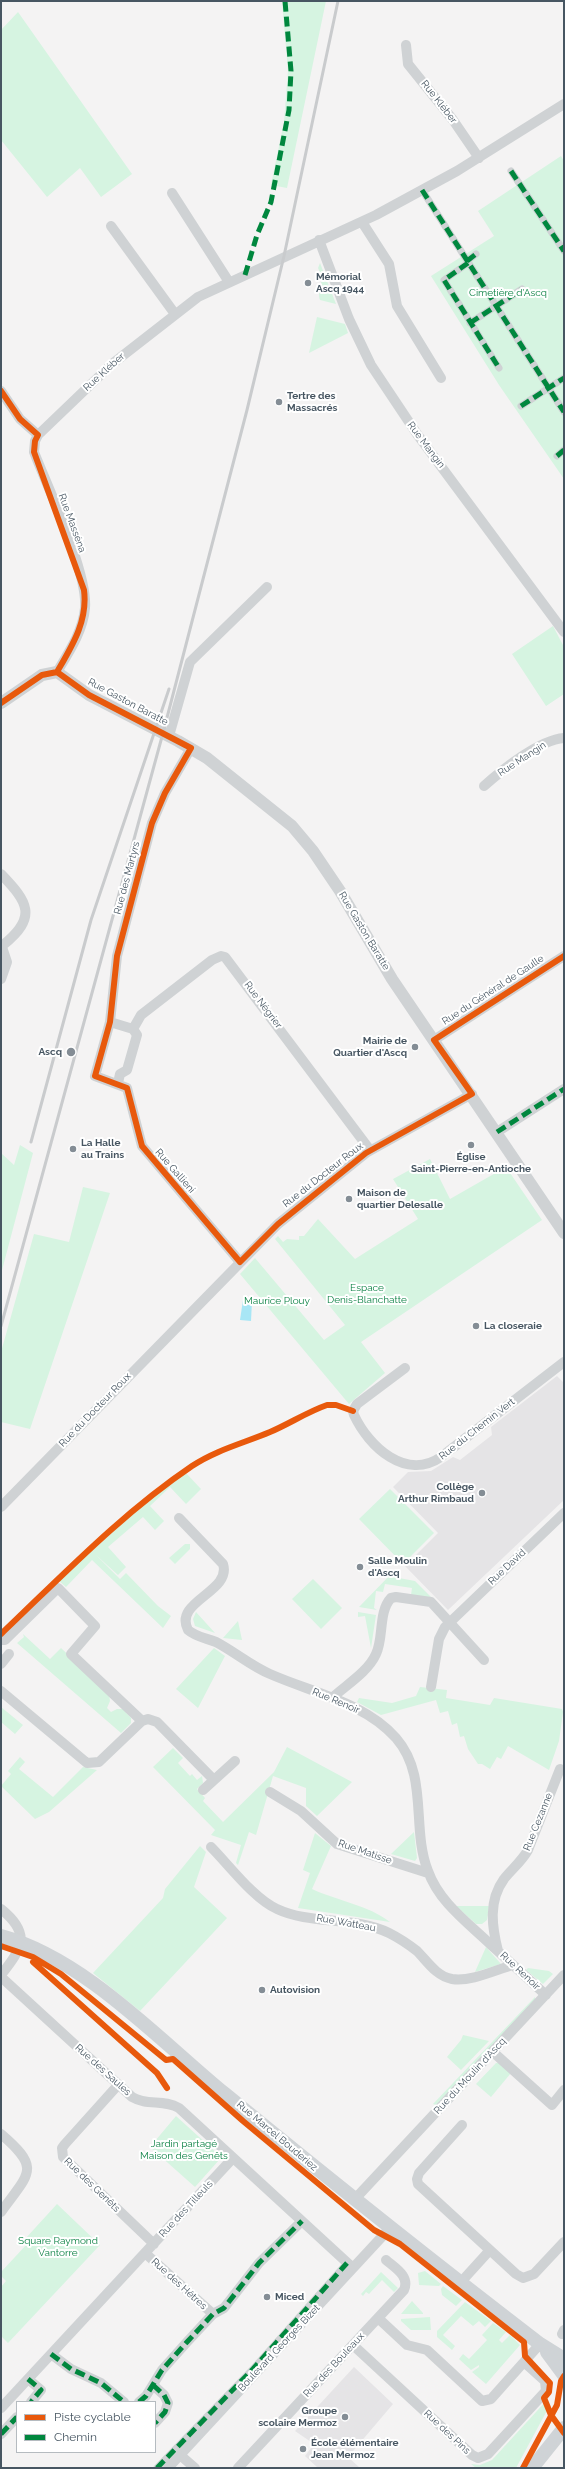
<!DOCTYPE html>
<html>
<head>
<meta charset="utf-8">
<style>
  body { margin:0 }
  #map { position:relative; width:565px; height:2469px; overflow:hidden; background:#f4f3f3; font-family:Raleway,sans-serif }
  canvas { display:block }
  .frame { position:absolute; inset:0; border:2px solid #475662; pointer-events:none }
  .legend { position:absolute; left:16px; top:2401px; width:140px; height:52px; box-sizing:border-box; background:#fff; border:1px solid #b5bbc0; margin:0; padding:5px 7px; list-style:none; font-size:12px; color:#475662 }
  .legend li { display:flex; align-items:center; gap:8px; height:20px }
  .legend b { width:20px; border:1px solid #b5bbc0 }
</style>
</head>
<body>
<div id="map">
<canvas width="565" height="2469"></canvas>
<div class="frame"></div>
<ul class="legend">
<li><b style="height:5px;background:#e8590c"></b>Piste cyclable</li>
<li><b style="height:5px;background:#00873e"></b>Chemin</li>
</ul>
</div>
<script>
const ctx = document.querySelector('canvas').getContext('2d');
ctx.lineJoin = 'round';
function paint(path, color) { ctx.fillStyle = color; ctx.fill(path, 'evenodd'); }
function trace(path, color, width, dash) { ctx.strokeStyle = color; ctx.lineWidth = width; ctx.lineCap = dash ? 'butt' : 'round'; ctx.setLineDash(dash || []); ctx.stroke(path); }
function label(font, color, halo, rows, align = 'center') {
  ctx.font = font + ' Raleway,sans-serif'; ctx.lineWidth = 4; ctx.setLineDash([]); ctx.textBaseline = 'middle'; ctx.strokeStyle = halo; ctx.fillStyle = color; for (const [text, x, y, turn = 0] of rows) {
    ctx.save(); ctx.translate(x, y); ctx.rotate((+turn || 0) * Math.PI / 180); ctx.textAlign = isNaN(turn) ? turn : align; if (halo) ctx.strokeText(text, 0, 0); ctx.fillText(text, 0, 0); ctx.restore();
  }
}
paint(new Path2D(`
  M557,1376L564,1383V1500L448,1610L405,1566L438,1533L393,1487L408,1472L431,1471L453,1457L460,1460L492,1435L491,1427Z
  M354,2367L393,2404L348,2457L360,2468H318L305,2456L314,2444L295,2431Z`), '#e5e4e6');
paint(new Path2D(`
  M282,1H326L287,188L271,185L284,122L288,71Z
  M18,12L132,174L101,197L80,168L47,197L1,140V30Z
  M561,156L564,161V479L499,385L431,276L494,236L478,211Z
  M320,263L336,304L320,300C316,290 326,284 318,268Z
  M317,317L345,324L348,333L309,353Z
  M553,626L564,647V694L546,706L512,654Z
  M20,1145L33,1153L1,1274V1153L14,1165Z
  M430,1159L450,1199L506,1167L542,1220L361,1342L385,1373L349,1404L240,1274L255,1258L324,1340L345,1325L275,1239L278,1236L283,1242L287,1239L299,1240V1236H304L318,1219L355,1259L418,1219L393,1179Z
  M83,1187L110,1193L30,1429L1,1422V1352L34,1234L69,1242Z
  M186,1473L201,1489L186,1504L170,1487L150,1506L164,1521L155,1530L143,1517L108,1547L126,1567L118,1575L96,1555L120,1579L126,1573L158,1606L171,1616L163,1628L92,1560L66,1587L59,1581L90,1549L92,1551L146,1502Z
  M390,1489L434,1533L403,1564L359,1519Z
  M185,1544H190V1549L175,1564L169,1558Z
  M400,1571L399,1578L415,1581L433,1599L411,1595L412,1588L385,1584L383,1592L376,1591L374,1608L377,1610L359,1607L392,1573Z
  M313,1579L342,1608L321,1629L292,1599Z
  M196,1612L215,1633L195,1626L193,1619Z
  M358,1612L376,1615L371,1648L365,1616L358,1617Z
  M238,1621L242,1640L223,1638Z
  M23,1634L50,1659L61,1648L109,1694L110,1701L107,1708L111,1712L117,1709H123L131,1718V1723L121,1733L17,1643L24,1637Z
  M214,1648L225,1656L198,1708L176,1689Z
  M420,1687L447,1690L446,1698L490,1705L494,1698L562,1709L563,1712L559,1741L549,1770L508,1746L501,1759L497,1757L490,1769L482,1764H478L468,1749L464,1736L460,1737L457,1723L452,1725L448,1711L440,1713L436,1700L381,1715L357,1702L359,1698L392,1703L416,1696Z
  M1,1707L23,1725L15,1734L1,1722Z
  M287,1747L352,1782L317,1816L306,1806V1788L273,1776L256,1835L249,1832L238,1865L236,1863L241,1845L211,1835L215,1830L153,1767L173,1748L183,1758L178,1763L190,1776L192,1774L197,1780L202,1776L203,1783L197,1789L205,1798L203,1801L223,1822L274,1772Z
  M20,1757L25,1762L19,1769L53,1797L83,1767L97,1770L49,1812L35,1819L1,1786L11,1774L8,1771Z
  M414,1832L417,1858L415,1861L391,1854Z
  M315,1833L331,1846L312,1889C338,1901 368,1905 390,1922L298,1908L310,1873L303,1870Z
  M200,1846L206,1852L194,1887L227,1918L140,2011L93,1973L163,1898L165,1889Z
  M456,1906H489L487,1920L482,1924H476Z
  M486,1947L501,1964L475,1972Z
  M528,1968L549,1971L553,1974L543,1984L526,1970Z
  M535,1997V2000L436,2105L433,2104Z
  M463,2035L489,2041L461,2070L447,2057L461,2040Z
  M496,2063H500L511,2073L491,2097L476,2084Z
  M176,2116L219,2155L220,2159L195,2187L150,2147Z
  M57,2204L100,2245L8,2343L1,2336V2287L6,2281L1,2276V2272L28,2243L25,2239Z
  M425,2271L441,2284L439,2286L419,2285L418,2273Z
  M381,2272L398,2288L394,2292L382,2280L369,2294L366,2292L363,2296L361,2294Z
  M443,2286L462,2300L456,2306L442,2295L441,2289Z
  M412,2301L423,2313V2314H401Z
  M465,2302L491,2321L485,2327L479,2321L473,2326L461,2316L443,2335L455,2346L452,2350L437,2337V2331Z
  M430,2317L431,2330H411L401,2321V2319Z
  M493,2323L506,2332L499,2340L502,2343L510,2335L520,2345L486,2384L472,2372L479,2367V2365L471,2370L459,2359L463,2354L469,2359L487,2340L482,2335Z
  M547,2400L550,2405L516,2468H476L471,2464L480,2465L492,2460Z`), '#d6f4e1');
paint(new Path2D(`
  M243,1300L252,1301L251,1321L240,1320Z`), '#a8e6f5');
trace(new Path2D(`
  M511,171L564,251
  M422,190L564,412
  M467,261L476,254
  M468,263L444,280L499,368
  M470,323L522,289
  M521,406L564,378
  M557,456L564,450
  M157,2468L253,2369L347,2263`), '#cfd2d4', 7);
trace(new Path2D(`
  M406,45L408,64L453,120L479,158
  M172,193L229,282
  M362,222L389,264L397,306L441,378
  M111,226L175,314
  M319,240L349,319L371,365L417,434L564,632
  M1,391L20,419L38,435
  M57,672C69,652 83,631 85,608C88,573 48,488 34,452L35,441L38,435L112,364L198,297L376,215L457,171L564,104
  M169,736L190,662L267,587
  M191,748L165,793L152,823L117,956L110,1022L95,1076L127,1088L142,1146L240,1262
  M484,786C502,770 539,740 564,738
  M1,874C28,902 38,917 3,945
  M1,944L7,962L1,979
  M110,1022L133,1029L137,1035L127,1070L120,1074L118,1083
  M133,1029L141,1015L212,960L221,956L225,957L370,1150
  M434,1040L564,956
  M497,1132L564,1089
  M405,1368L357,1404L353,1411L354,1415C369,1447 406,1481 441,1457L564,1362
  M1,1507L278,1224L366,1153L472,1094
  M179,1518L223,1564C232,1592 173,1601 188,1630C196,1637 206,1638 216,1642C235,1652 251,1666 270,1674C313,1693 364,1702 396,1738C429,1776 411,1828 428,1871C439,1902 467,1922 490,1944C509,1961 527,1978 546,1995
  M1,1640H5L58,1588L95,1626L71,1654L142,1721
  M1,1664L9,1654
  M431,1687L439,1639L445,1627L564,1513
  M1,1691L87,1763L99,1762L142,1721L148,1719L157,1722L214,1780
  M332,1698C346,1685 368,1672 376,1654C384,1638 378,1612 391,1598L396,1597L431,1602L484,1660
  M203,1790L235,1761
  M270,1792L301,1811L337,1844L428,1873
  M211,1847C229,1865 254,1899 277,1909C311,1925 354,1916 389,1933C399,1938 408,1944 417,1951C427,1961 436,1976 452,1979C471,1982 495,1970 513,1965
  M1,1909C32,1934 22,1948 1,1975
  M498,1951C492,1927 488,1901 504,1879C512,1869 522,1861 528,1850L560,1769
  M1,1977L132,2097C147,2106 164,2099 179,2108L353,2268
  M493,2052L552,2105L564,2090
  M118,2085L65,2144L62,2148L63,2157L154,2244
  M462,2125L419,2173L417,2179L418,2184L516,2274L523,2278L534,2274L564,2242
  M1,2134C42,2169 29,2173 1,2212
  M354,2200L564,1975
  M145,2253L213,2314
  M461,2282L490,2250
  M378,2318L407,2345L427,2350L482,2401L491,2399L540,2344
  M562,2334L564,2330
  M353,2345L472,2455L478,2458L488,2454L546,2391L545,2381L524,2362
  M51,2354L71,2369L101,2383L124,2402
  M28,2379L41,2390L31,2402
  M153,2385L164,2395L168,2403L165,2412L155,2423
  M139,2402L146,2396L162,2370L187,2342L213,2314L224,2308L259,2263L302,2221
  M1,2408L233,2158
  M1,2434L17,2417
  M180,2455L195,2468
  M168,2468L390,2228
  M238,2468L404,2290C410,2276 395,2268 386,2260`), '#cfd2d4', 10);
trace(new Path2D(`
  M1,703L42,675L57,672L89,695L178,741L207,758L292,826L313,851L340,891L392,979L564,1233`), '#cfd2d4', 12);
trace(new Path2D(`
  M1,1936C85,1959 159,2040 225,2094C329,2179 434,2263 540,2344L564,2359
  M547,2352L564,2375
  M532,2468L564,2428`), '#cfd3d6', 14);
trace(new Path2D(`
  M31,1142L91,920L169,689
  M1,1326L163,733L247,410L284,256L338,1`), '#c9cbcd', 3);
trace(new Path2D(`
  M511,171L564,251
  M422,190L564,412
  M467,261L476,254
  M468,263L444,280L499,368
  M245,275L257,235L271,202L289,110L291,71L285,1
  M470,323L522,289
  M521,406L564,378
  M557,456L564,450
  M497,1132L564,1089
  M51,2354L71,2369L101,2383L124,2402
  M28,2379L41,2390L31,2402
  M153,2385L164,2395L168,2403L165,2412L155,2423
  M139,2402L146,2396L162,2370L187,2342L213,2314L224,2308L259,2263L302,2221
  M1,2434L17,2417
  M157,2468L253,2369L347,2263`), '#00873e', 5, [10, 5]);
trace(new Path2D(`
  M1,391L20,419L38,435L35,441L34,452L84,590C88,621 72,646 57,672
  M57,672L89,695L191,748L165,793L152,823L117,956L110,1022L95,1076L127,1088L142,1146L240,1262L278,1224L366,1153L472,1094L434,1040L564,956
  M1,703L42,675L57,672
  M1,1634C62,1576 121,1514 192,1466C216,1450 244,1443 270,1432C289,1424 307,1412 327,1405H336L353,1411
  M1,1946L33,1957L61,1974L166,2060L173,2059L243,2121L374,2230L400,2244L524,2342L525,2356L550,2383L549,2392L544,2398L551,2415L564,2433
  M33,1962L157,2073L167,2088
  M523,2468L557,2405L561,2381L564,2376`), '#e8590c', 6);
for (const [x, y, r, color] of [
  [308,283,4,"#848d95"],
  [279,402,4,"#848d95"],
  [415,1047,4,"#848d95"],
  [71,1052,5,"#848d95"],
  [471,1145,4,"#848d95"],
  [73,1149,4,"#848d95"],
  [349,1199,4,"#848d95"],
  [476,1326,4,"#848d95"],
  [482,1493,4,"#848d95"],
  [360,1567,4,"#848d95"],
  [262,1990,4,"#848d95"],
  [267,2297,4,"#848d95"],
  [345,2417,4,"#848d95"],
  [303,2449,4,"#848d95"]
]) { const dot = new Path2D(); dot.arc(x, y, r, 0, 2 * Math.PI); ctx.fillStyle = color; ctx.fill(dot); trace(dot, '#fff', 1.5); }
label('10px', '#475662', '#fff', [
  ["Rue Kléber",439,102,52],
  ["Rue Kléber",104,372,-42],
  ["Rue Mangin",426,445,53],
  ["Rue Masséna",72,523,70],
  ["Rue Gaston Baratte",128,702,28],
  ["Rue Mangin",522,759,-33],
  ["Rue des Martyrs",127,878,-75],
  ["Rue Gaston Baratte",364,931,59],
  ["Rue du Général de Gaulle",493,990,-33],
  ["Rue Négrier",263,1005,53],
  ["Rue Gallieni",175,1171,49],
  ["Rue du Docteur Roux",323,1175,-38],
  ["Rue du Docteur Roux",95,1410,-46],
  ["Rue du Chemin Vert",477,1429,-38],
  ["Rue David",507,1567,-43],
  ["Rue Renoir",336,1701,23],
  ["Rue Cezanne",538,1822,-68],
  ["Rue Matisse",365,1852,19],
  ["Rue Watteau",346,1923,10],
  ["Rue Renoir",520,1971,43],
  ["Rue des Saules",103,2070,42],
  ["Rue du Moulin d'Ascq",470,2076,-47],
  ["Rue Marcel Bouderiez",277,2136,40],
  ["Rue des Genêts",92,2185,44],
  ["Rue des Tilleuls",186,2209,-47],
  ["Rue des Hêtres",179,2284,42],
  ["Boulevard Georges Bizet",279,2348,-47],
  ["Rue des Bouleaux",334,2365,-47],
  ["Rue des Pins",447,2432,43]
]);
label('bold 10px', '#475662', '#fff', [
  ["Mémorial",316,277],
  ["Ascq 1944",316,289],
  ["Tertre des",287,396],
  ["Massacrés",287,408],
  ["Mairie de",407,1041,"right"],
  ["Quartier d'Ascq",407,1053,"right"],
  ["Ascq",62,1052,"right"],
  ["La Halle",81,1143],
  ["au Trains",81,1155],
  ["Église",471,1157,"center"],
  ["Saint-Pierre-en-Antioche",471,1169,"center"],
  ["Maison de",357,1193],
  ["quartier Delesalle",357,1205],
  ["La closeraie",484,1326],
  ["Collège",474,1487,"right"],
  ["Arthur Rimbaud",474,1499,"right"],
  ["Salle Moulin",368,1561],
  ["d'Ascq",368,1573],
  ["Autovision",270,1990],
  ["Miced",275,2297],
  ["Groupe",337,2411,"right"],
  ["scolaire Mermoz",337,2423,"right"],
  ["École élémentaire",311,2443],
  ["Jean Mermoz",311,2455]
], 'left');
label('10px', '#0d8245', '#fff', [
  ["Cimetière d'Ascq",508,293],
  ["Espace",367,1288],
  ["Denis-Blanchatte",367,1300],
  ["Maurice Plouy",277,1301],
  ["Jardin partagé",184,2144],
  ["Maison des Genêts",184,2156],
  ["Square Raymond",58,2241],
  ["Vantorre",58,2253]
]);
</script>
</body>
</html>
